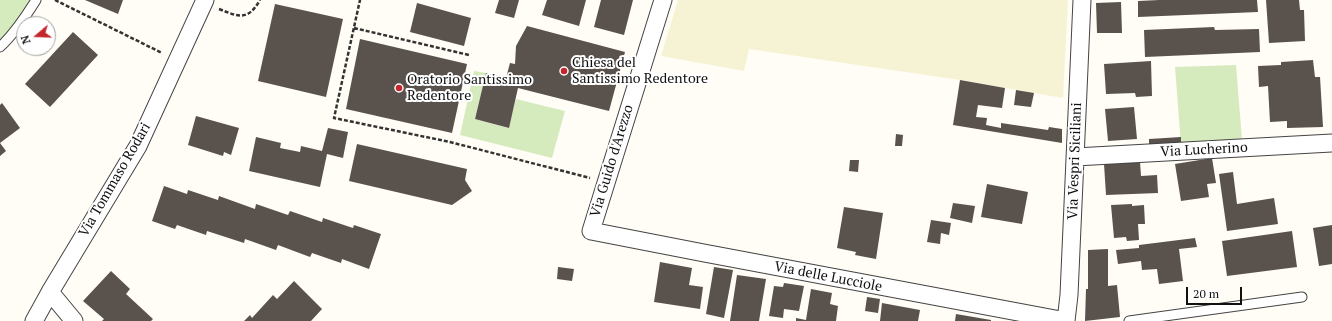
<!DOCTYPE html>
<html>
<head>
<meta charset="utf-8">
<style>
  body { margin:0 }
  #map { position:relative; width:1332px; height:321px; overflow:hidden; background:#fffdf5; font-family:"PT Serif",serif }
  canvas { display:block }
  .north { position:absolute; left:16px; top:16px; width:40px; height:40px; box-sizing:border-box; background:#fff; border:1px solid #a0a0a0; border-radius:50%; rotate:251deg; font-size:11px; font-weight:700; line-height:16px; text-align:center; color:#111 }
  .north::after { content:''; display:block; margin:auto; width:14px; height:18px; background:#c4262e; clip-path:polygon(50% 0,100% 100%,50% 72%,0 100%) }
  .scale { position:absolute; left:1186px; top:287px; width:56px; height:18px; box-sizing:border-box; border:2px solid #111; border-top:0; padding-left:5px; font-size:12px; line-height:14px; white-space:nowrap; color:#111; -webkit-text-stroke:3px #fff; paint-order:stroke }
</style>
</head>
<body>
<div id="map">
<canvas width="1332" height="321"></canvas>
<div class="north">N</div>
<div class="scale">20 m</div>
</div>
<script>
const ctx = document.querySelector('canvas').getContext('2d');
ctx.lineJoin = 'round';
function paint(path, color) { ctx.fillStyle = color; ctx.fill(path, 'evenodd'); }
function trace(path, color, width, dash) { ctx.strokeStyle = color; ctx.lineWidth = width; ctx.lineCap = dash ? 'butt' : 'round'; ctx.setLineDash(dash || []); ctx.stroke(path); }
function label(font, color, halo, rows, align = 'center') {
  ctx.font = font + ' "PT Serif",serif'; ctx.lineWidth = 4; ctx.setLineDash([]); ctx.textBaseline = 'middle'; ctx.strokeStyle = halo; ctx.fillStyle = color; for (const [text, x, y, turn = 0] of rows) {
    ctx.save(); ctx.translate(x, y); ctx.rotate((+turn || 0) * Math.PI / 180); ctx.textAlign = isNaN(turn) ? turn : align; if (halo) ctx.strokeText(text, 0, 0); ctx.fillText(text, 0, 0); ctx.restore();
  }
}
paint(new Path2D(`
  M678,0H1068L1063,98L960,80L749,49L744,71L661,56Z`), '#f6f3d4');
paint(new Path2D(`
  M0,0H35L0,47Z
  M1236,65L1242,140L1181,145L1175,67Z
  M474,71L486,73L475,119L508,128L516,99L565,111L552,158L460,135Z`), '#d5ebbd');
paint(new Path2D(`
  M85,0H123L118,14Z
  M499,0H519L514,18L495,13Z
  M547,0H586L579,26L542,15Z
  M601,0H633L624,35L594,27Z
  M1159,0H1257L1258,12L1138,17V1Z
  M1266,0H1299L1300,10H1304L1305,41L1269,43Z
  M1121,2L1122,33H1097L1096,3Z
  M417,3L471,18L464,46L410,32Z
  M275,4L343,19L326,97L258,81Z
  M527,26L625,52L609,111L518,88L509,128L475,119L486,73L506,78L510,63L515,64L516,46Z
  M1214,27L1215,30L1259,29L1260,52L1145,57L1144,30Z
  M73,32L98,55L50,107L25,84Z
  M360,39L467,64L452,133L346,109Z
  M1313,60L1315,77H1320L1323,127L1287,128V121L1270,122L1268,86L1259,87L1258,66L1281,65V62Z
  M1151,61L1152,96L1136,97L1135,93L1106,94L1104,64Z
  M960,80L1005,88L1002,108L978,105L976,117L987,118L986,125L1001,128V123L1048,130L1049,127L1062,129V143L953,125Z
  M1016,90L1034,93L1031,107L1014,105Z
  M2,103L20,128L0,143L6,151L0,156V105Z
  M1134,107L1137,139L1108,141L1105,109Z
  M196,116L239,128L231,155L224,152L223,156L188,145Z
  M328,128L348,132L343,158L327,154L320,187L249,171L256,137L281,143L280,148L300,152L301,146L322,151Z
  M896,134L903,135L902,146H895Z
  M1181,137V145L1149,147V139Z
  M357,144L467,169L465,180L472,191L452,205L349,181Z
  M1212,158L1216,183L1207,184L1209,197L1181,201L1175,164Z
  M850,160H859L858,172L849,171Z
  M1140,162L1141,176L1157,175L1158,193L1106,195L1104,164Z
  M1233,172L1237,204L1274,198L1278,224L1227,231L1219,174Z
  M987,184L1028,192L1022,224L981,217Z
  M164,186L187,194L188,190L218,200L219,196L255,209L256,204L288,215L290,211L322,222L323,218L353,228L354,225L381,234L369,269L342,259L341,263L312,253L310,257L278,245L276,250L245,239L244,243L207,231L206,235L177,225L175,229L152,221Z
  M953,203L975,206L972,223L950,218Z
  M1132,204V206L1144,205L1145,224H1138L1139,240L1127,241L1126,237L1114,238L1111,205Z
  M844,207L883,213L876,259L855,255L856,252L837,248Z
  M931,220L951,223L949,235L941,233L940,244L927,242Z
  M1332,225V264L1319,266L1313,228Z
  M1292,231L1297,267L1227,276L1222,241Z
  M1195,238L1197,247L1179,249L1183,281L1159,284L1157,269L1142,270L1141,261L1118,264L1116,250L1139,248V245Z
  M1108,249V286L1117,285L1120,317L1085,321L1086,289H1088V250Z
  M660,262L692,268L689,285L703,287L700,309L654,302Z
  M558,267L574,269L572,281L557,279Z
  M714,267L733,270L724,318L706,314Z
  M111,271L130,289L126,294L153,319L151,321H102L104,319L83,301Z
  M737,275L766,279L759,321H730Z
  M294,281L322,309L311,321H244L250,315L252,318L273,295L277,299Z
  M784,283L804,286L799,311L784,309L783,318L769,316L774,286L783,287Z
  M811,289L832,293L830,304L838,306L836,321H796V318L806,320Z
  M867,297L880,299L878,313L865,311Z
  M882,303L920,310L918,321H880Z
  M956,314L991,320V321H955Z`), '#5a524d');
const lane = new Path2D(`
  M0,47C14,34 26,16 36,0
  M1129,321L1302,297`);
const street = new Path2D(`
  M663,0L591,231L704,253L1066,321
  M1075,157L1332,143
  M50,292L74,321
  M34,321L50,292L138,146L205,0
  M1066,321L1069,295L1082,0`);
trace(lane, '#444', 11);
trace(street, '#444', 19);
trace(new Path2D(`
  M55,0L162,53
  M359,0H360L334,118L450,142L590,178
  M219,9C239,17 248,21 260,0
  M354,28L469,55`), '#333', 2.5, [4, 2]);
trace(lane, '#fff', 9);
trace(street, '#fff', 17);
for (const [x, y, r, color] of [
  [564,71,4,"#c4262e"],
  [399,88,4,"#c4262e"]
]) { const dot = new Path2D(); dot.arc(x, y, r, 0, 2 * Math.PI); ctx.fillStyle = color; ctx.fill(dot); trace(dot, '#fff', 1.5); }
label('14px', '#111', '#fff', [
  ["Chiesa del",572,63],
  ["Santissimo Redentore",572,79],
  ["Oratorio Santissimo",407,80],
  ["Redentore",407,96]
], 'left');
label('14px', '#111', '#fff', [
  ["Via Lucherino",1204,150,-3],
  ["Via Guido d'Arezzo",612,161,-73],
  ["Via Vespri Siciliani",1075,161,-88],
  ["Via Tommaso Rodari",115,180,-60],
  ["Via delle Lucciole",828,277,11]
]);
</script>
</body>
</html>
